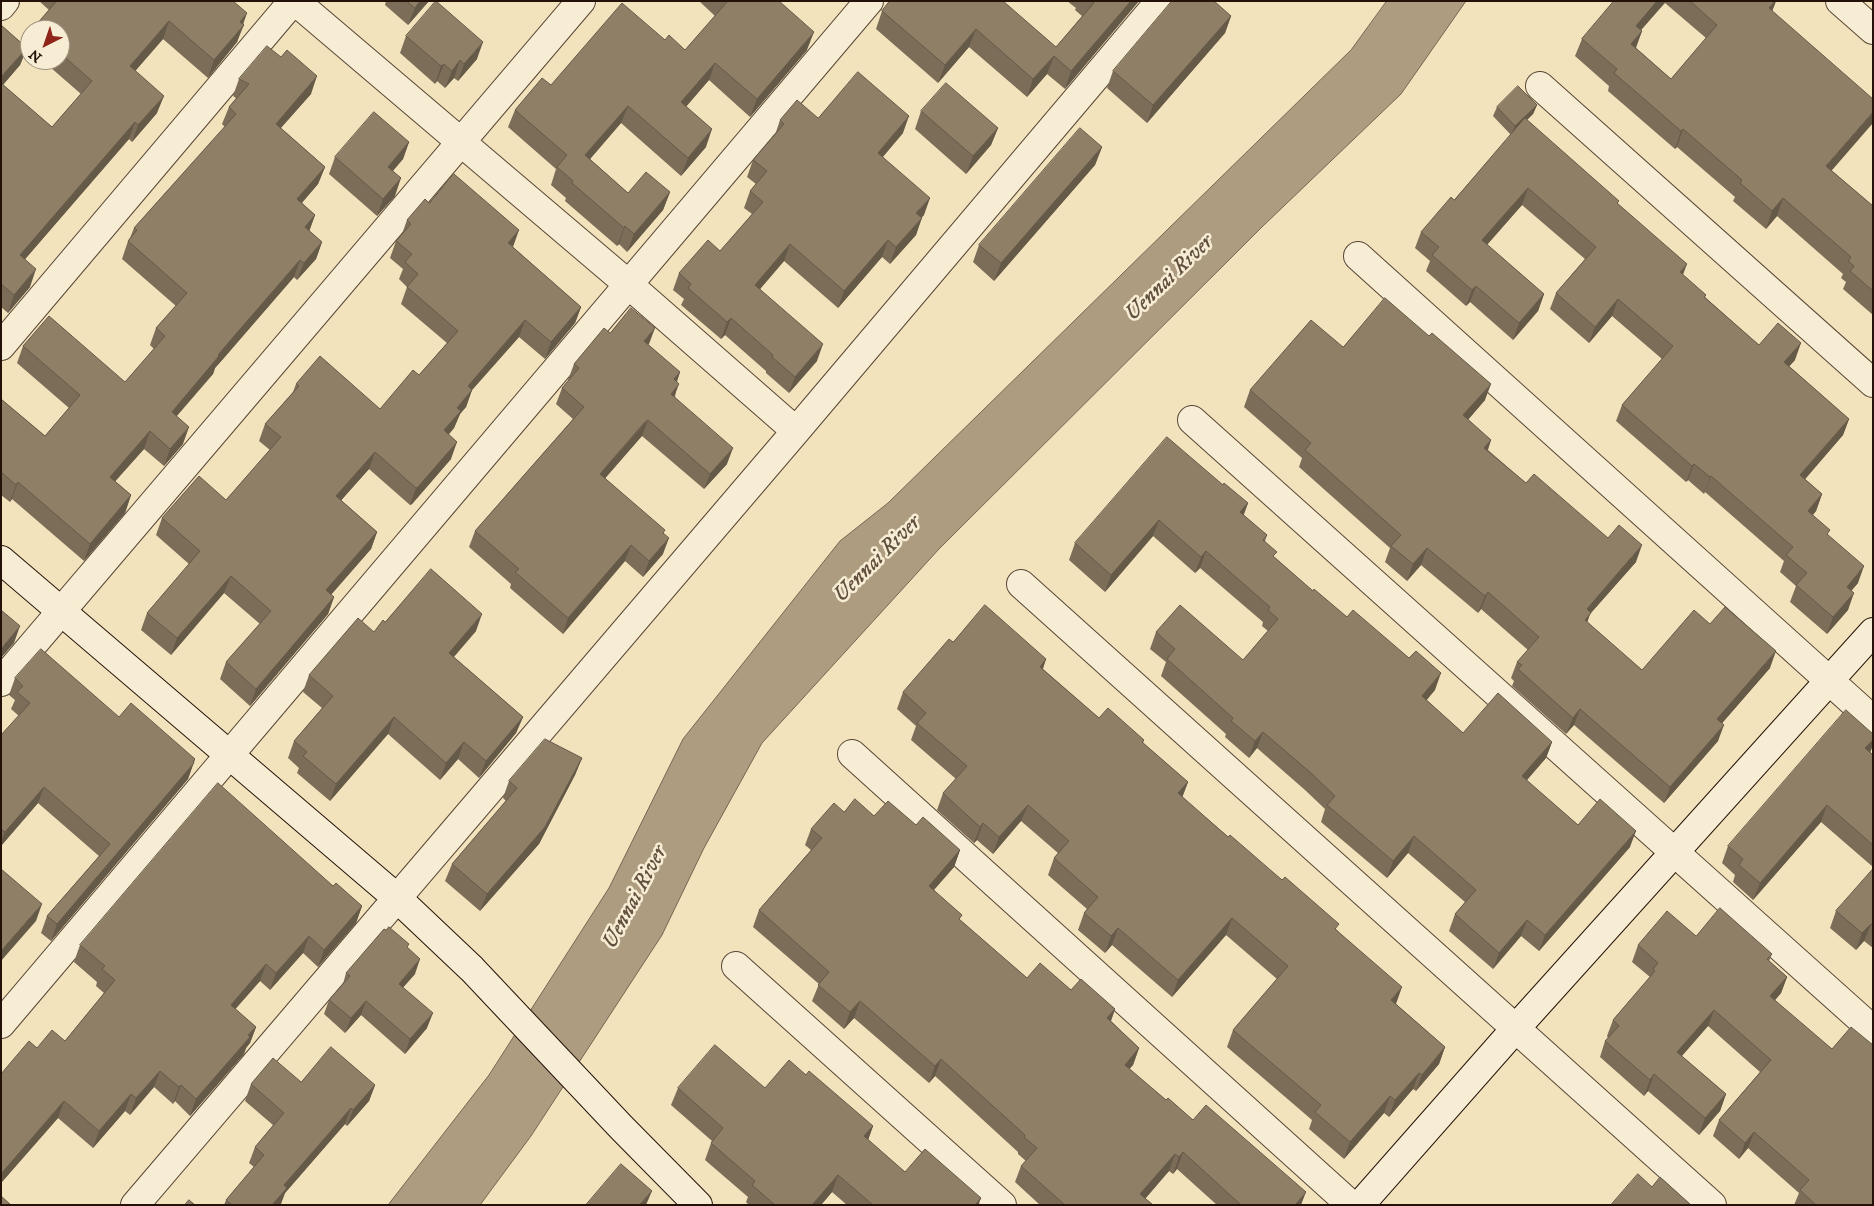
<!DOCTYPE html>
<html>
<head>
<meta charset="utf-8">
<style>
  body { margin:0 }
  #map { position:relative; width:1874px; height:1206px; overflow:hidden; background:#f3e3bd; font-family:"IM FELL DW Pica",serif }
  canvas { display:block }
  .frame { position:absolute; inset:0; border:2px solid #241209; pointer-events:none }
  .north { position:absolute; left:20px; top:20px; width:50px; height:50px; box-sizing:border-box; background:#f7edd4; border:1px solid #a39583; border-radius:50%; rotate:221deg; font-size:14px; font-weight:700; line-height:20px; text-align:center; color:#241209 }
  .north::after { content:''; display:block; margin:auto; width:18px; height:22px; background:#8f2418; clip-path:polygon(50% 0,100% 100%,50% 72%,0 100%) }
</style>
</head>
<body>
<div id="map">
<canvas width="1874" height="1206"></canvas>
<div class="frame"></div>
<div class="north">N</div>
</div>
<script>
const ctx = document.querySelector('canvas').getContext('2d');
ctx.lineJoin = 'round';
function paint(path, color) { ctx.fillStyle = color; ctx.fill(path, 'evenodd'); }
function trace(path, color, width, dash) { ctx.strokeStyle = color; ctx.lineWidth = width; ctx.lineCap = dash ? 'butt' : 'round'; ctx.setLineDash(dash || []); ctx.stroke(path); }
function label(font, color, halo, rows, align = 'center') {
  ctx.font = font + ' "IM FELL DW Pica",serif'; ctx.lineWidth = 5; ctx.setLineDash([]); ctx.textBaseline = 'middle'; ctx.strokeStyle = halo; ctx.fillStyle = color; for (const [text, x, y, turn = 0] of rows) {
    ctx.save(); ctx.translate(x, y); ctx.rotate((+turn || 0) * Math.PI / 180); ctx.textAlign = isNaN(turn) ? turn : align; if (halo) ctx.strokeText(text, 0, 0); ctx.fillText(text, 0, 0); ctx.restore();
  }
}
const water = new Path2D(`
  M1387,1H1466L1401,94L1262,227L939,549L762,743L704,848L662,935L531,1136L480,1205H388L489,1075L609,888L683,739L840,541L888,503L1351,50Z`);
paint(water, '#ad9c80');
trace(water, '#766550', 1);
const street = new Path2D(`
  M295,1L628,284L796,431
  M1840,1L1873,30
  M1,6L5,1
  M1540,86L1873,383
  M1358,256L1873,720
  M1,346L293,1
  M1192,420L1873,1030
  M1021,584L1712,1205
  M1,682L581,1
  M852,754L1351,1205
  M736,966L1002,1205
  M1,1024L869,1
  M135,1205L796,431L1160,1`);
const secondary = new Path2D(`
  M1,560L397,898L472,969L621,1127L698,1205
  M1360,1205L1516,1028L1873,632`);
trace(street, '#584636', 30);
trace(secondary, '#241209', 30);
trace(street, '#f7edd4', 28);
trace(secondary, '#f7edd4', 28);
paint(new Path2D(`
  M39,1H235L234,2L244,25L237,42L208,78L163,39L135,71L157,113L132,142L129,139L25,259L30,287L8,313L1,307V25L27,48L20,65L3,85L52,127L81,94L42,60H60V30H32L49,10Z
  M386,1H429L408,25L385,5Z
  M699,1H779L807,50L750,117L709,80L686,107L706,147L681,176L621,123L590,159L628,193L670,192L663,210L627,252L619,244L617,246L565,201L566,198L551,185L556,169L508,127L515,110L551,85L665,40L685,50L715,16Z
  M890,1L1056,47L1082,16L1075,10L1076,8L1067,1H1139L1065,89L1047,74L1027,97L969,47L938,83L876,29L882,11Z
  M1614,1H1776L1772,11L1831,170L1873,206V315L1843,289L1846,282L1841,278L1843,274L1777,216L1766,229L1733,201L1735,197L1677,147L1675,149L1608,91L1609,86L1575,56L1582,39ZM1665,3L1706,38L1671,79L1636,48L1642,31L1641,30Z
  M1231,16L1225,33L1147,123L1107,88L1113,71Z
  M30,36V49L26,46Z
  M406,36L477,59L458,81L454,78L445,88L437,81L435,84L400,53Z
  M239,79L311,94L281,128L325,167L318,184L302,203L315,215L309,231L322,242L316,259L297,280L294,277L223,359L215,368L213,374L177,416L183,444L164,466L144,449L115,481L131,495L125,513L84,561L12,499L10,502L1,495V399L45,436L69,408L17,363L23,346L125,382L154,349L150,345L156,328L176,306L122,259L128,241L130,238L134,228L225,127L222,124L229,107L236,98L233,96Z
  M1537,105L1533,114L1527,120L1618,204L1683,275L1706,295L1705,297L1759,345L1795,360L1789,366L1849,419L1843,435L1805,479L1822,494L1816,511L1813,515L1828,535L1858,583L1851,591L1848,610L1827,634L1790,602L1796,586L1780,572L1784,561L1705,492L1704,494L1688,480L1686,482L1616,421L1622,405L1662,359L1612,316L1589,343L1550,309L1556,293L1585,259L1522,205L1487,245L1544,294L1538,311L1513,340L1470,302L1466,306L1426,271L1430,261L1415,248L1421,232L1454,200L1511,135L1493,116L1497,107Z
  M921,111L998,128L991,145L966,174L915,129Z
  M818,118L903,133L883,157L924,215L921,218L916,235L890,264L882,257L838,308L784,261L760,289L817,361L789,393L766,373V371L725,335L721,339L681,305L684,299L673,290L679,273L720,251L752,214L744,208L750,191L756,184L747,177L753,160L775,135L780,120Z
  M409,142L403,159L393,171L395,196L377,216L329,174L335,157Z
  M1102,147L1095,165L994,281L973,262L979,245Z
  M429,203L513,247L581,307L575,323L545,359L519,337L472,390L466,407L460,414L454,428L449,434L451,459L412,504L410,505L369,469L341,500L377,532L371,549L331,595L334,597L328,614L250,706L220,679L226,662L260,624L224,593L171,655L141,630L147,613L189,564L156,535L162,518L226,500L270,450L259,441L265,424L293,392L296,384L380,409L419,375L447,343L401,304L407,287L399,279L403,269L390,258L396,241L402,234L407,220Z
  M610,333L648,345L680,372L677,382L675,397L727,464L704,489L642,436L639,439L605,478L664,534L663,554L643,577L625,561L563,634L510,588L511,584L469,547L475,531L573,419L556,404L562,388L569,380H568L574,364Z
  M1343,347L1485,400L1468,420L1491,440L1488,450L1526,483L1636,562L1590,614L1587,622L1642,670L1710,624L1770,668L1722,723L1718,741L1664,803L1574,725L1566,734L1512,686L1514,681L1511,678L1517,662L1528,650L1481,609L1478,613L1421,565L1407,581L1385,562L1390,548L1299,467L1302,458L1244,407L1250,390Z
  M1223,485L1248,503L1243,515L1267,535L1265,541L1274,557L1313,591L1347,617L1435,690L1426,700L1463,733L1552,742L1546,758L1526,780L1578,825L1630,847L1539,951L1521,936L1493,969L1449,931L1455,914L1465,902L1408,853L1387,878L1321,822L1325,809L1305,790L1257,748L1249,758L1225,737L1226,734L1161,676L1166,662L1150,649L1156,632L1243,660L1268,631L1262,626L1263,622L1200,568L1195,573L1153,536L1105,592L1069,560L1075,543Z
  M385,622L476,631L454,657L523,717L516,733L479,778L458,759L440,780L388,734L330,801L297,773L299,768L288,758L294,741L322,708L303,692L309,675L374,632Z
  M1046,659L1043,669L1099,718L1144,740L1143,743L1188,782L1182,797L1337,930L1396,1004L1445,1047L1439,1064L1416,1091L1413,1089L1389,1117L1384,1113L1344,1159L1309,1129L1312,1120L1227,1047L1233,1030L1277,979L1226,935L1172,997L1112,945L1105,953L1078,930L1084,913L1087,909L1048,875L1054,858L1058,853L1021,821L993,854L977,840L974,843L937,810L943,793L956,779L911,740L916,726L897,709L903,692Z
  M15,678L119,717L195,759L188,779L51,941L41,933L47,916L99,856L38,803L1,846V735L19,716L11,709L15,700L9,695Z
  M1873,734V745L1870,752L1873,755V867L1821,822L1753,900L1733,882L1735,875L1722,863L1728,846Z
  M582,758L575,775L539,844L480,911L445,881L452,864L506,801L503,798L509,781Z
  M844,812L874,816L916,825L960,850L954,867L934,890L960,920L1027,978L1071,990L1115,1009L1111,1021L1139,1048L1133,1065L1129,1069L1166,1100L1193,1120L1301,1205H1217L1177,1169L1173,1174L1169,1171L1145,1198L1153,1205H1040L1015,1182L1021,1166L1026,1161L1018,1154V1152L935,1076L929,1083L854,1018L844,1029L812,1001L819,984L753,927L759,910L811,850L805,845L811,829Z
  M1873,869V948L1864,941L1856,950L1830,928L1836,911Z
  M333,886L362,906L356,923L318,967L303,953L270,990L260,981L235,1009L256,1027L250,1043L246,1048L244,1054L190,1116L175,1101L173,1104L154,1087L130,1115L125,1111L93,1148L58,1118L1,1183V1074L37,1048L65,1041L104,993L96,986L97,982L74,962L80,945Z
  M1696,936L1772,954L1769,961L1787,977L1781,993L1775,1000L1873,1205H1794L1799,1193L1748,1148L1739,1159L1713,1136L1719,1120L1760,1072L1708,1026L1682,1056L1726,1094L1720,1111L1699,1135L1648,1091L1644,1096L1600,1057L1605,1041L1608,1038L1607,1036L1613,1020L1650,977L1632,962L1638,945Z
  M408,948L415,974L403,987L427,1028L405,1054L361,1015L345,1033L324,1014L329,1000L343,984L346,973Z
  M806,1075L873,1126L868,1140L905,1172L981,1198L978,1205H847L832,1192L821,1205H749L746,1202L748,1197L705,1160L711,1143L712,1141L671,1105L678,1088H765Z
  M301,1082L375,1085L369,1101L347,1126L345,1124L285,1193L280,1205H224L226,1200L254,1167L249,1163L255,1147L273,1125L245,1101L251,1084Z`), '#7c6d59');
paint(new Path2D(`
  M420,1H429L408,25L415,8Z
  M1131,1H1139L1065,89L1071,71Z
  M1657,1H1666L1629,44L1636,26Z
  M1775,1H1776L1770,17L1769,8Z
  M247,13L237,42L208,78L214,60L240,22Z
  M1231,16L1225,33L1147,123L1153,105Z
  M169,21L163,39L124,84L130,66Z
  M976,29L969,47L938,83L945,65Z
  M1642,31L1635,49L1631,44Z
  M814,32L807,50L750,117L757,99Z
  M483,42L477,59L458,81L464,64Z
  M27,48L20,65L1,87V77Z
  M1054,56L1047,74L1027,97L1033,79Z
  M460,60L454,78L445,88L452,71Z
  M715,63L709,80L674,120L681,102Z
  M444,64L437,81L435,84L441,66Z
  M317,76L311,94L269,141L276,124Z
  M164,96L157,113L132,142L138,125Z
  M1537,105L1533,114L1511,135L1515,126Z
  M628,106L621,123L578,173L585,155Z
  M1873,112V123L1820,184L1826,166Z
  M909,116L903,133L872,169L878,153Z
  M135,122L129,139L14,272L20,255Z
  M998,128L991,145L966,174L973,156Z
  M712,129L706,147L681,176L688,158Z
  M1683,129L1677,147L1675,149L1681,131Z
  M409,142L403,159L381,184L388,167Z
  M1102,147L1095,165L994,281L1001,263Z
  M325,167L318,184L290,216L297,199Z
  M401,178L395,196L377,216L383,199Z
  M1528,188L1522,205L1476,257L1482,240Z
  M670,192L663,210L627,252L634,234Z
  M930,198L924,215L910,230L916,213Z
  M1783,198L1777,216L1766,229L1772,211Z
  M315,215L309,232L305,227Z
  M922,218L916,235L890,264L896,247Z
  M625,226L619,244L617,246L624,228Z
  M519,230L513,247L508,243Z
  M888,240L882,257L838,308L844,291Z
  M322,242L316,259L297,280L304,263Z
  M790,244L784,261L749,302L755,285Z
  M300,260L294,277L223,359L215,368L213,374L165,429L172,412L218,355Z
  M1687,264L1681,280L1680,272Z
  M36,269L30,287L8,313L14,295Z
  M1476,286L1470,302L1466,306L1472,290Z
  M1544,294L1538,311L1513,340L1519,323Z
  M1618,299L1612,316L1589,343L1595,327Z
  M581,307L575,323L545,359L551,342Z
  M731,318L725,335L721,339L727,322Z
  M525,320L519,337L472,390L466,407L460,414L454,428L438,447L444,430L468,386Z
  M655,328L649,344L638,357L644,341Z
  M1801,343L1795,360L1778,379L1784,362Z
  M823,344L817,361L789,393L795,377Z
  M680,372L674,388V379Z
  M679,384L673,400L671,394Z
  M1491,384L1485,400L1457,432L1463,415Z
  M1849,419L1843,435L1794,492L1800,475Z
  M648,420L642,436L595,490L600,474Z
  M189,427L183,444L164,466L170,449Z
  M150,431L144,449L104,494L110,477Z
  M1491,440L1485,456L1484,448Z
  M457,442L451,459L412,504L410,505L416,488Z
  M733,448L727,464L704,489L710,474Z
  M375,452L369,469L330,513L336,496Z
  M1694,464L1688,480L1686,482L1692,466Z
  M1711,476L1705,492L1704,494L1710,477Z
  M18,482L12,499L10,502L16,485Z
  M1822,494L1816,511L1802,527L1808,511Z
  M131,495L125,513L84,561L90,544Z
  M1248,503L1242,520L1240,512Z
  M1159,520L1153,536L1105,592L1111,575Z
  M377,532L371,549L320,607L326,590Z
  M669,538L663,554L643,577L649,561Z
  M631,545L625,561L563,634L568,618Z
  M1642,545L1636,562L1590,614L1585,629L1579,637L1587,609Z
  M1427,548L1421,565L1407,581L1413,564Z
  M1206,551L1200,568L1195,573L1201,557Z
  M1864,566L1858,583L1841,603L1847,587Z
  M231,576L224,593L171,655L177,638Z
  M1488,592L1481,609L1478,613L1485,596Z
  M1854,593L1848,610L1827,634L1833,617Z
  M334,597L328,614L250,706L256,689Z
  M482,614L476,631L443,669L449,653Z
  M20,626L14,643L1,658V649Z
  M1776,651L1770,668L1711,736L1717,719Z
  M1046,659L1040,676V667Z
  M1441,673L1435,690L1416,713L1422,696Z
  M1580,709L1574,725L1566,734L1573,718Z
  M394,717L388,734L330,801L336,784Z
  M523,717L516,733L479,778L486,761Z
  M1724,725L1718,741L1664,803L1670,787Z
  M1263,732L1257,748L1249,758L1255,741Z
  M1873,740V745L1870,753L1865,748Z
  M464,742L458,759L440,780L446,763Z
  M1552,742L1546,758L1516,793L1522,776Z
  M582,758L575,775L539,844L480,911L487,894Z
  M195,759L188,779L51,941L57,924Z
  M1188,782L1182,798L1178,793Z
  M44,787L38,803L1,846V841L5,832Z
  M1028,805L1021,821L993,854L999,837Z
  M1827,805L1821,822L1753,900L1760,883Z
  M983,823L977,840L974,843L980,827Z
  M1636,831L1630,847L1539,951L1545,935Z
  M1414,836L1408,853L1387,878L1393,861Z
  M960,850L954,867L923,902L929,886Z
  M42,904L36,921L1,961V951Z
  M362,906L356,923L318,967L324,950Z
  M1232,918L1226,935L1172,997L1178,980Z
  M1527,920L1521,936L1493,969L1499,953Z
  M1871,924L1864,941L1856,950L1862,933Z
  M1118,928L1112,945L1105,953L1111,936Z
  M309,936L303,953L270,990L276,973Z
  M420,959L415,974L394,998L399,984Z
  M266,964L260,981L225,1021L231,1005Z
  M1787,977L1781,993L1765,1012L1770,996Z
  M1402,987L1396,1004L1385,1017L1391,1000Z
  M366,1001L361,1015L345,1033L351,1018Z
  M860,1001L854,1018L844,1029L850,1012Z
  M1115,1009L1109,1026L1107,1018Z
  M1714,1010L1708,1026L1671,1068L1677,1052Z
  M433,1013L427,1028L405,1054L410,1039Z
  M256,1027L250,1043L246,1048L244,1054L190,1116L196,1099Z
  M1445,1047L1439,1064L1416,1091L1422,1075Z
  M1139,1048L1133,1065L1119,1081L1125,1065Z
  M941,1059L935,1076L929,1083L935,1066Z
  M160,1071L154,1087L130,1115L136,1098Z
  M1419,1073L1413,1089L1389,1117L1395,1100Z
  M1654,1074L1648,1091L1644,1096L1650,1080Z
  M181,1085L175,1101L173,1104L179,1087Z
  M375,1085L369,1101L347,1126L353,1110Z
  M131,1094L125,1111L93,1148L99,1131Z
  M1726,1094L1720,1111L1699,1135L1705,1118Z
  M1390,1096L1384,1113L1344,1159L1350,1142Z
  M64,1101L58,1118L1,1183V1174Z
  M351,1108L345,1124L285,1193L281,1204L280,1205H272L284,1185Z
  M873,1126L867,1143L864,1136Z
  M1754,1132L1748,1148L1739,1159L1745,1143Z
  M1183,1152L1177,1169L1173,1174L1179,1157Z
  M1175,1154L1169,1171L1140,1205V1194Z
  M838,1175L832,1192L821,1205H812Z
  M652,1191L646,1205H639Z
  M1306,1192L1301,1205H1295Z
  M981,1198L978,1205H975Z`), '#655948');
const building = new Path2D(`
  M57,1H233L247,13L240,22L244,25L214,60L169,21L130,66L164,96L138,125L135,122L20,255L36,269L14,295L1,284V83L52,127L92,81L60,53V30H34L33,29Z
  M407,1H420L415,8Z
  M436,1L483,42L464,64L460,60L452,71L444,64L441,66L406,36Z
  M726,1H779L814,32L757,99L715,63L681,102L712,129L688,158L628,106L585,155L628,193L646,172L670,192L634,234L625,226L624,228L572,183L573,181L557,167L567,155L515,110L542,78L551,85L622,3L665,40L669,35L685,50L727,2Z
  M890,1H1003L1056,47L1094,3L1092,1H1131L1071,71L1054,56L1033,79L976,29L945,65L882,11Z
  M1172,1H1214L1231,16L1153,105L1113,71Z
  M1614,1H1657L1636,26L1642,31L1631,44L1671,79L1717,25L1690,1H1775L1769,8L1873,99V112L1826,166L1873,206V291L1850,271L1854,266L1848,261L1851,257L1783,198L1772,211L1740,183L1742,180L1683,129L1681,131L1614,73L1617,69L1582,39Z
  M1,25L27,48L1,77Z
  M267,46L281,57L287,50L317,76L276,124L325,167L297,199L315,215L305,227L322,242L304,263L300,260L229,342L218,355L219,356L172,412L189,427L170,449L150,431L110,477L131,495L90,544L18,482L16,485L1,472V399L45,436L80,395L23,346L49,316L125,382L165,336L156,328L187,293L128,241L137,230L134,228L236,114L229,107L249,84L239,79Z
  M858,72L909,116L878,153L930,198L916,213L922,218L896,247L888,240L844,291L790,244L755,285L823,344L795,377L772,357L773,355L731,318L727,322L688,288L691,284L679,273L708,240L720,251L763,202L750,191L767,171L753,160L784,124L780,120L797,100L818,118Z
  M946,83L998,128L973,156L921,111Z
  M1518,86L1537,105L1515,126L1497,107Z
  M374,112L409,142L388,167L401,178L383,199L335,157Z
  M1525,118L1619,201L1617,203L1687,264L1680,272L1706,295L1704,297L1759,345L1778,323L1801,343L1784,362L1849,419L1800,475L1822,494L1808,511L1830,530L1827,534L1864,566L1847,587L1854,593L1833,617L1796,585L1807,573L1786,555L1793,547L1711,476L1710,477L1694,464L1692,466L1622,405L1673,346L1618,299L1595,327L1556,293L1596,247L1528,188L1482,240L1544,294L1519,323L1476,286L1472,290L1432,255L1439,247L1421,232L1451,197L1454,200Z
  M1080,128L1102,147L1001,263L979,245Z
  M454,174L519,230L508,243L581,307L551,342L525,320L468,386L472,390L457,408L461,411L444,430L457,442L418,487L416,488L375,452L336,496L377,532L326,590L334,597L256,689L226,662L271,611L231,576L177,638L147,613L200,551L162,518L199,476L226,500L281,437L265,424L299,386L296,384L320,356L380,409L413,370L419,375L458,331L407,287L418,274L405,262L412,254L396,241L411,224L407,220L425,199L429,203Z
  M1385,298L1429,336L1432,333L1491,384L1463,415L1491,440L1484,448L1526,483L1534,474L1608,538L1619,525L1642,545L1587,609L1591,613L1585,620L1642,670L1694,610L1710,624L1725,607L1776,651L1717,719L1724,725L1670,787L1580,709L1573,718L1518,669L1522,665L1517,662L1539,637L1488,592L1485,596L1427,548L1413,564L1391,546L1401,535L1305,450L1311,443L1250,390L1311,320L1343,347Z
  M631,308L655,328L644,341L680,372L674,379L679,384L671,394L733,448L710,474L648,420L644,423L600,474L665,530L663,533L669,538L649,561L631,545L568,618L515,572L519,569L475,531L584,407L562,388L579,368L574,364L604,328L610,333Z
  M1167,437L1223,485L1224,483L1248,503L1240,512L1267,535L1263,540L1277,552L1273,556L1313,591L1314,589L1347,617L1353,610L1409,658L1416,651L1441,673L1422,696L1463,733L1498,693L1552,742L1522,776L1578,825L1600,799L1636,831L1545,935L1527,920L1499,953L1455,914L1476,890L1414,836L1393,861L1327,805L1335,796L1311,773L1263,732L1255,741L1231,721L1233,718L1167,659L1175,649L1156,632L1180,605L1243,660L1278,619L1268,610L1270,607L1206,551L1201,557L1159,520L1111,575L1075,543Z
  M431,569L482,614L449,653L523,717L486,761L464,742L446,763L394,717L336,784L303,756L307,752L294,741L333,696L309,675L358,618L374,632L383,620L385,622Z
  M985,605L1046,659L1040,667L1099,718L1108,708L1144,740L1142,742L1188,782L1178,793L1228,837L1230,835L1282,880L1285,877L1339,924L1335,929L1402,987L1391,1000L1445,1047L1422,1075L1419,1073L1395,1100L1390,1096L1350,1142L1315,1112L1321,1105L1233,1030L1288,966L1232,918L1178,980L1118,928L1111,936L1084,913L1098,897L1054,858L1069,841L1028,805L999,837L983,823L980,827L943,793L967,766L917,723L926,713L903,692L949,639L953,642Z
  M1,610L20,626L1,649Z
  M41,649L119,717L131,703L195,759L193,761L194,763L57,924L47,916L110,844L44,787L5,832L1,829V735L30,703L17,692L23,686L15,678Z
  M1846,710L1873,734V740L1865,748L1873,755V845L1827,805L1760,883L1739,865L1743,859L1728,846Z
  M545,739L582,758L545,827L487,894L452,864L517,788L509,781Z
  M218,783L333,886L336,883L362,906L324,950L309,936L276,973L266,964L231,1005L256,1027L248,1035L250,1037L196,1099L181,1085L179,1087L160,1071L136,1098L131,1094L99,1131L64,1101L1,1174V1074L29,1041L37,1048L52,1030L65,1041L115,980L102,969L105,966L80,945Z
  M855,799L874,816L888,801L916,825L923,817L960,850L929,886L962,915L959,919L1027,978L1040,963L1071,990L1081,979L1115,1009L1107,1018L1139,1048L1125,1065L1166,1100L1168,1098L1193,1120L1206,1105L1306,1192L1295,1205H1241L1183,1152L1179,1157L1175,1154L1140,1194L1153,1205H1065L1021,1166L1037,1148L1024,1137L1025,1135L941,1059L935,1066L860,1001L850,1012L818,985L829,972L759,910L822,838L811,829L834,803L844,812Z
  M1,869L42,904L1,951Z
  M1873,869V925L1871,924L1862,933L1836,911Z
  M1720,908L1772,954L1767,959L1787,977L1770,996L1832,1049L1851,1027L1873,1045V1205H1816L1800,1190L1809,1180L1754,1132L1745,1143L1719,1120L1771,1060L1714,1010L1677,1052L1726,1094L1705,1118L1654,1074L1650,1080L1605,1041L1619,1026L1613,1020L1655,971L1653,969L1658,963L1638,945L1667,911L1696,936Z
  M389,927L409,944L407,947L420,959L399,984L433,1013L410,1039L366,1001L351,1018L329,1000L350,976L346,973L384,929L386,930Z
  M715,1045L765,1088L789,1060L806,1075L809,1071L873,1126L864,1136L905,1172L925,1149L981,1198L975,1205H873L838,1175L812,1205H775L752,1185L755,1181L711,1143L723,1128L678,1088Z
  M331,1047L375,1085L353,1110L351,1108L284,1185L287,1188L272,1205H232L226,1200L264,1155L255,1147L284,1113L251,1084L273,1058L301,1082Z
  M621,1164L652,1191L639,1205H586Z
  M1638,1174L1652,1187L1660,1177L1691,1205H1611Z
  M1,1196L11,1205H1Z
  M189,1200L195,1205H185Z`);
paint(building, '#907f67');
trace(building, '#655948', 1);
label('italic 22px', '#62503f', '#f7edd4', [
  ["Uennai River",1170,279,-44],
  ["Uennai River",878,560,-45],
  ["Uennai River",636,898,-62]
]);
</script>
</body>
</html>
